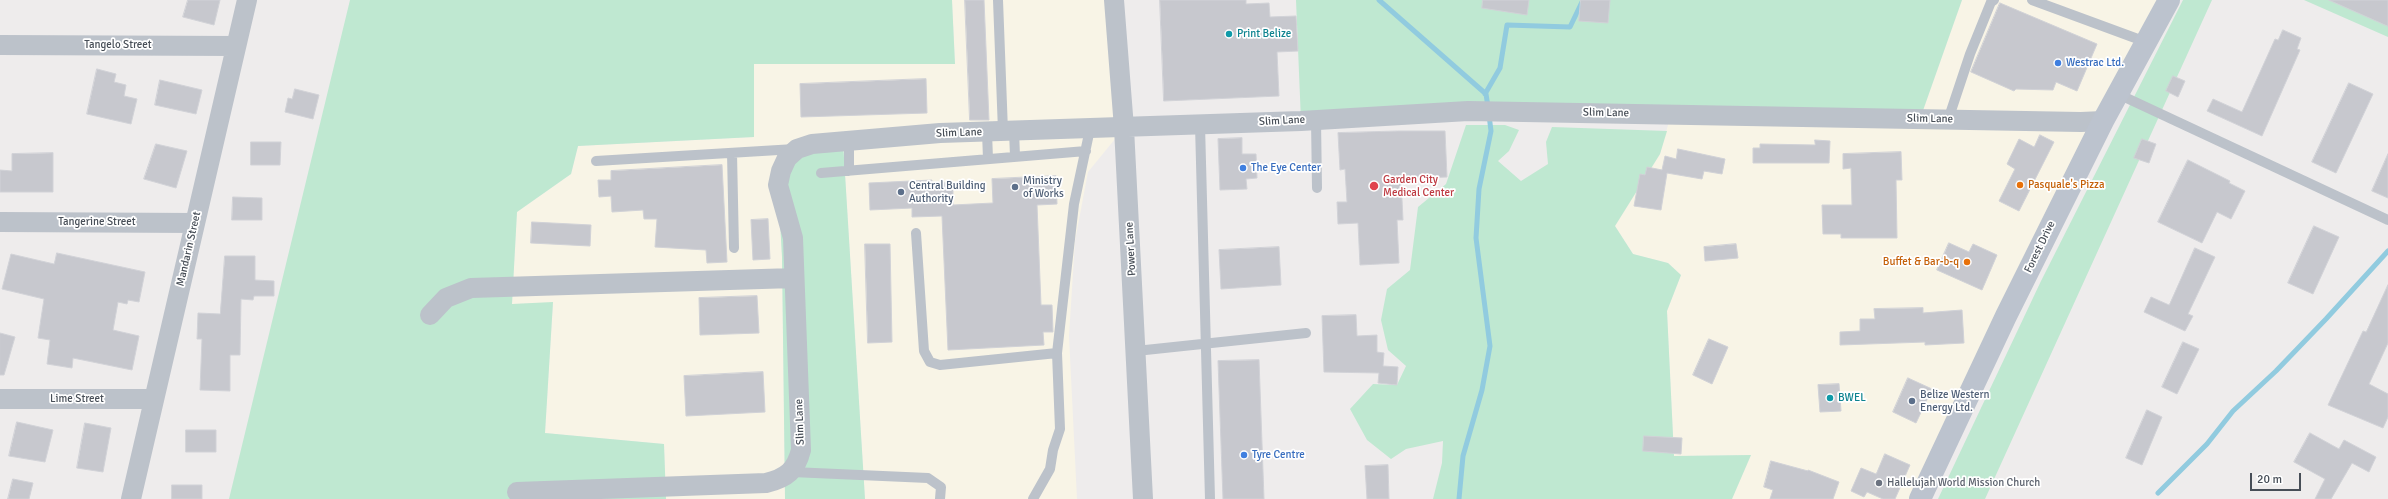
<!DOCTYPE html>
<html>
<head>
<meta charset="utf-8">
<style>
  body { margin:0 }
  #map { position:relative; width:2388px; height:499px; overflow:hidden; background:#eeecec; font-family:Signika,sans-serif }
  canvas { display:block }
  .scale { position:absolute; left:2250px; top:473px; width:51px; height:18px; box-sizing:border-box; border:2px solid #474e57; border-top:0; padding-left:5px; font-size:12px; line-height:14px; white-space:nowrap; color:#474e57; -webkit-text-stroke:3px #fff; paint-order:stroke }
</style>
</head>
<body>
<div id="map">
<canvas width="2388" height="499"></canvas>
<div class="scale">20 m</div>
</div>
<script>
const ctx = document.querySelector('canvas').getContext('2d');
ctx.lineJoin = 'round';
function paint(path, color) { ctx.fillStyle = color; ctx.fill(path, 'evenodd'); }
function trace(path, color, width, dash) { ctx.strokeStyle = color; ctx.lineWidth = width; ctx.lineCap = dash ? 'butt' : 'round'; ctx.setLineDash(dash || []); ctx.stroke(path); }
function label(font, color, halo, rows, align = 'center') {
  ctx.font = font + ' Signika,sans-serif'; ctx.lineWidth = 3.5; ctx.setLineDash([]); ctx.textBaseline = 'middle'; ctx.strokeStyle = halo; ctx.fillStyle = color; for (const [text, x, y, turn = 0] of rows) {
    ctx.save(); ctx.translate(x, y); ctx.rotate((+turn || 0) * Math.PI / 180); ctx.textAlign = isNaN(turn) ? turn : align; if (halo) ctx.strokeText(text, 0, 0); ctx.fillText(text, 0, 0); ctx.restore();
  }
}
paint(new Path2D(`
  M952,0H1112L1124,128L1088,172L1075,241L1069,336L1077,499H865L843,142L778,185L782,257L785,499H666L664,444L545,433L553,303L512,304L517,212L571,174L578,146L754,137V64H955Z
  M1962,0H2169L1920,499H1732L1751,455L1674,456L1667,311L1681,275L1668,263L1633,254L1615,226L1660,154L1671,114L1920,119Z`), '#f8f4e6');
paint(new Path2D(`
  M350,0H952L955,64H754V137L578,146L571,174L517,212L512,304L553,302L545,433L664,444L666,499H229Z
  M1296,0H1962L1920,119L1301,121Z
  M2183,0H2212L1985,499H1938L2041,281Z
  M2304,0H2388V37Z
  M1466,125H1505L1519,130L1509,151L1498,161L1521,181L1548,164L1546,142L1552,127L1667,131L1660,154L1615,226L1633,254L1668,263L1681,275L1667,311L1674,456L1751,455L1732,499H1433L1442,463L1443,441L1406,449L1391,459L1367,440L1350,409L1373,384L1397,385L1406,366L1388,350L1381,320L1387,289L1410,270L1418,207L1446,184Z
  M843,141L865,499H785L782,257L778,185L787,158Z`), '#bfe8d1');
trace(new Path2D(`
  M1379,0L1486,94L1488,107
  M1485,94L1500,68L1507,25L1570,27L1583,0
  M2158,493L2207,444L2233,411L2276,371L2326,319L2388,251
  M1459,499L1463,456L1482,390L1490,346L1476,238L1479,189L1491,131L1489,115`), '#91cbdf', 5);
const building = new Path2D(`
  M188,0H220L214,25L183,17Z
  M965,0H984L989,120H970Z
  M1160,0H1246V4L1269,3L1270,17L1296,16L1298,51L1277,52L1279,96L1164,101Z
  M1483,0H1529L1527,15L1482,8Z
  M1581,0H1610L1608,23L1579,21Z
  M2329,0H2388V26Z
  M2000,3L2097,44L2077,91L2056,82L2053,90L2016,89L2014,91L1971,72Z
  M2283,30L2301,38L2297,49L2300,50L2262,136L2207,111L2213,99L2242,112L2275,39L2278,40Z
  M97,69L116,74L114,82L126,85L124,96L137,99L131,124L87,114Z
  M2173,76L2185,81L2178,97L2166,91Z
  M926,79L927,113L801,117L800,84Z
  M160,80L202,90L196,114L155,105Z
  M2349,83L2373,94L2336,173L2312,162Z
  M295,89L319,95L313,119L285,112L288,98L292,99Z
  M1398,131H1445L1447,177L1401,179L1403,220H1397L1399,263L1360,265L1358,223L1338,224L1337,202H1347L1345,169L1340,170L1338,133Z
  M2040,135L2054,142L2019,211L1999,201L2015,169L2007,164L2019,139L2034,147Z
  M1242,138V154H1256L1257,178L1246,179L1247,189L1220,190L1218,139Z
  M2142,139L2156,144L2149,163L2134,158Z
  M1815,140L1830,141L1829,163H1753V148H1760V144L1815,145Z
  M251,142H281L280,165H251Z
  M156,144L187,151L176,188L144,179Z
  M1678,149L1725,159L1722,174L1704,171L1702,179L1667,173L1661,210L1634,206L1640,174L1645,175L1647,167L1662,170L1665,156L1676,159Z
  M1901,152L1902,180H1896L1897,238H1841V234H1823L1822,205H1852L1851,168L1843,169V154Z
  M53,153V192H0V170L12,171V154Z
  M2388,154V198L2372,191Z
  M2188,160L2230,181L2229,183L2245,191L2231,219L2217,212L2202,243L2158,222Z
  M722,165L727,262L707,263L706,250L655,247L657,219H644L643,210L612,212L611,196L599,197L598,180H611V171Z
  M1056,176L1057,204L1037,205L1041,305H1052L1053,332H1043L1044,345L948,350L942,216L912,217V208L870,210L869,183L932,180V183L953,182V205L993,203L992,179Z
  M233,197L262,198V220H232Z
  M768,219L770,259L753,260L751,220Z
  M532,222L591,225L590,246L531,243Z
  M2314,226L2339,237L2313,294L2288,283Z
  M1949,243L1969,252L1973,244L1997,255L1982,290L1937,270Z
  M865,244H890L892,342L868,343Z
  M1736,244L1738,258L1705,261L1704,247Z
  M1279,247L1281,285L1221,289L1219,250Z
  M2195,248L2215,257L2188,314L2193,316L2185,331L2144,312L2151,297L2169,305Z
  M57,253L145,272L139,302L128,300L127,304L118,302L113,330L139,336L132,370L73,358L72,368L47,364L50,340L38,338L44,299L2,289L11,254L54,264Z
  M225,256H255V280L274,281V296H254L253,300L241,299L240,355H230V391L200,390L202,339H197L198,313L220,314Z
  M2388,285V343L2369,384L2388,394V417L2383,428L2328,405L2363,331L2366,332Z
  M757,296L759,333L700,335L699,298Z
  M1923,308V313L1962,310L1964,343L1925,345V342L1840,345V332L1860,331V319H1875L1874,309Z
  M1356,315L1357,336L1377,335V352L1384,353L1383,366L1398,367L1397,385L1378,383L1379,373L1324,372L1322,316Z
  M0,333L15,337L4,375H0Z
  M1709,339L1728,347L1712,384L1693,375Z
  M2183,342L2199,349L2177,394L2162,387Z
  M1259,360L1264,499H1223L1218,361Z
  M763,372L765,412L686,416L684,376Z
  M1908,378L1932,389L1916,423L1893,412Z
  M1839,384L1841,411L1820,412L1818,385Z
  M2147,410L2162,417L2142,465L2126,458Z
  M17,422L53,430L45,462L9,456Z
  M85,423L111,428L103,472L77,468Z
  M186,430H216V452H186Z
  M2310,433L2339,449L2344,440L2376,457L2369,472L2352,463L2331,499H2315L2325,479L2294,462Z
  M1644,436L1682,438L1681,454L1643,451Z
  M1885,454L1910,465L1895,499H1883L1867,492L1864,497L1851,491L1861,468L1876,474Z
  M1771,461L1808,471V470L1839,482L1833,499H1770L1773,490L1764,487Z
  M1388,465L1389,499H1367L1365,466Z
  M13,479L33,483L29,499H8Z
  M172,485H202V499H172Z`);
paint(building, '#c7c8ce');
trace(building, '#d1d2d7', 1);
trace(new Path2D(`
  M998,0L1003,131
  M2032,0L2146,42
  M2118,94L2388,220
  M1316,120L1317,188
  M1948,120L1970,54L1991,2L1994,0
  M1200,125L1210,499
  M1014,131L1015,156
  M987,132L988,159
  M732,153L734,248
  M596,161L795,149
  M849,171V141
  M821,173L1086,151
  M916,233L924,351L930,362L940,365L1057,353
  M1136,351L1306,333
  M792,472L928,478L941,487L940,499
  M1033,499L1050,469L1053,450L1060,429L1057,353L1074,204L1090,129`), '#bcc2ca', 10);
trace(new Path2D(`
  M1114,0L1124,128L1143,499
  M0,45L236,46
  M0,222L195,223
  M430,315L446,298L471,288L794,278
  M0,399H154
  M517,492L766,483C787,478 796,470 801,450L793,238L778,185L781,171L787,158L797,149L812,144L940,133L1301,121L1468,111L2081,122L2103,121
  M131,499L247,0`), '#bcc2ca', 20);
trace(new Path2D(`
  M1920,499L2006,316L2103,121L2169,0`), '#bcc3ce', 22);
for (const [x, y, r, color] of [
  [1229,34,4,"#0f9aa8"],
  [2058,63,4,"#3f7fe0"],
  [1243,168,4,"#3f7fe0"],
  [2020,185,4,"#e8710a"],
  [1374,186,5,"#e0444e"],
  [1015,187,4,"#5c6f8a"],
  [901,192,4,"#5c6f8a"],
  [1967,262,4,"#e8710a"],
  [1830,398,4,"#0f9aa8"],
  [1912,401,4,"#5c6f8a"],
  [1244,455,4,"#3f7fe0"],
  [1879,483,4,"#6b7280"]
]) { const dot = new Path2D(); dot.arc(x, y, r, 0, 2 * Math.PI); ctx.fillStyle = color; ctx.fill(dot); trace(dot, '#fff', 1.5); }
label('11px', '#0d838f', '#fff', [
  ["Print Belize",1237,34],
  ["BWEL",1838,398]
], 'left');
label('11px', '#474e57', '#fff', [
  ["Tangelo Street",118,45],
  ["Slim Lane",1606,113,1],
  ["Slim Lane",1930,119,1],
  ["Slim Lane",1282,121,-3],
  ["Slim Lane",959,133,-2],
  ["Tangerine Street",97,222],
  ["Forest Drive",2040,247,-64],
  ["Mandarin Street",189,249,-77],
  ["Power Lane",1131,249,-93],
  ["Lime Street",77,399],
  ["Slim Lane",800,422,-92]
]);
label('11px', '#366cbe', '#fff', [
  ["Westrac Ltd.",2066,63],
  ["The Eye Center",1251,168],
  ["Tyre Centre",1252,455]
], 'left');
label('11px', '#be3a42', '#fff', [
  ["Garden City",1383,180],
  ["Medical Center",1383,193]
], 'left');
label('11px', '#4e5e75', '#fff', [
  ["Ministry",1023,181],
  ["of Works",1023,194],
  ["Central Building",909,186],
  ["Authority",909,199],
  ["Belize Western",1920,395],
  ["Energy Ltd.",1920,408]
], 'left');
label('11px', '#c56008', '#fff', [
  ["Pasquale's Pizza",2028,185],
  ["Buffet & Bar-b-q",1959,262,"right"]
], 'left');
label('11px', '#5b616d', '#fff', [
  ["Hallelujah World Mission Church",1887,483]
], 'left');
</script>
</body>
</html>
